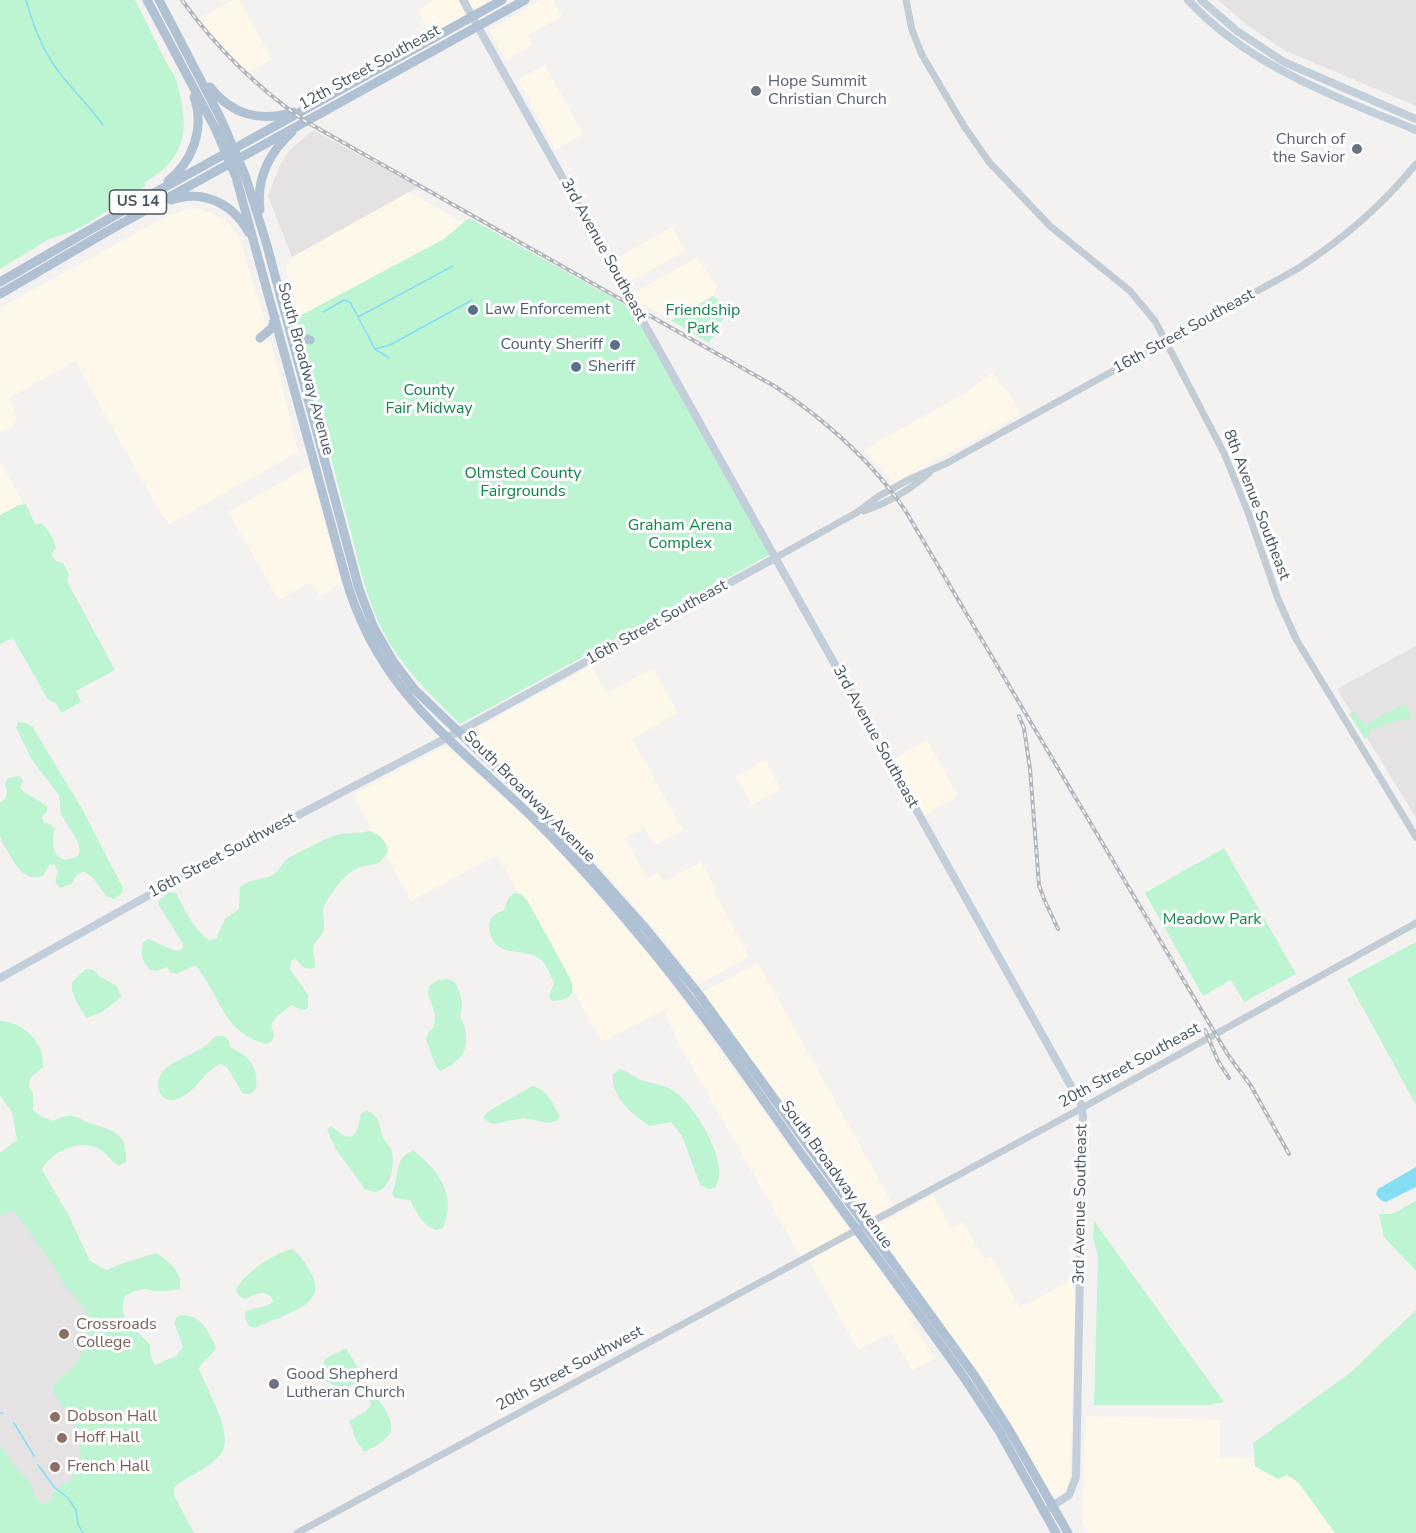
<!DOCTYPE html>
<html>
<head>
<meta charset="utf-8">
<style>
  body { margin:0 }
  canvas { display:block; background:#f4f1f1 }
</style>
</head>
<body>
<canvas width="1416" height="1533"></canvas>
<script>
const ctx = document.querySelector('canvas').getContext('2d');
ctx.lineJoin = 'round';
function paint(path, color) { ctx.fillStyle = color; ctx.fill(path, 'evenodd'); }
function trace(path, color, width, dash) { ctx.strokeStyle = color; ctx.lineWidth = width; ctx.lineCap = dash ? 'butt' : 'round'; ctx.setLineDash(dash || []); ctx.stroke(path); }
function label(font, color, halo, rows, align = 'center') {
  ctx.font = font + ' "Nunito Sans",sans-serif'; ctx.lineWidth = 6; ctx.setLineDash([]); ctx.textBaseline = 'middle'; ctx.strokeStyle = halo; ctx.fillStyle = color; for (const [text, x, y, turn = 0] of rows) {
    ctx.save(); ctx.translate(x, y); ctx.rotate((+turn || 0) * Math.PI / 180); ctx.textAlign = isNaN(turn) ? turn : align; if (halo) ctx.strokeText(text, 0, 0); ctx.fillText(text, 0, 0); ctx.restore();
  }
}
paint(new Path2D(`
  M233,0H239L272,59L248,72L227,52L198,19Z
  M435,0H460L467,14L431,35L418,10Z
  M467,0H495L474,12Z
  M540,0H553L562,16L528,35L533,45L506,60L489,30Z
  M545,65L583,134L555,150L518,80Z
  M409,192L463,223L444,239L296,318L286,265L292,257Z
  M188,209H200L218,216L228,222L240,239L266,326L264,328L268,341L271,342L298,452L169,524L162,515L75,361L9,398L17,416L14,426L0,433V308L167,216Z
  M672,227L685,251L628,283L615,259Z
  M697,258L717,286L713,296L671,320L637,301L633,293Z
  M992,373L1009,393L1021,414L894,483L864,450L970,390Z
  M0,461L24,505L0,518Z
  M310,466L341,584L319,596L310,582L279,600L228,512Z
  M591,666L607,693L653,668L678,713L632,739L683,830L655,845L644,828L625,838L647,878L658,873L663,882L701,862L716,889L714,891L749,957L699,984L651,925L594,860L546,809L470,738L468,733Z
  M927,740L958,796L925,815L894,759Z
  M447,747L528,820L568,862L657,965L915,1320L910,1323L936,1358L912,1370L891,1333L858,1350L807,1257L802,1259L731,1135L679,1044L664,1010L602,1042L497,855L411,901L353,795L441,748Z
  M765,760L781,789L752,805L736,777Z
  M758,963L893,1205L867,1219L703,992Z
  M933,1195L951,1229L963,1222L984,1259L991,1256L1020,1308L1075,1278L1071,1468L1068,1488L1061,1496L1055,1495L1050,1491L987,1386L874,1227Z
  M1086,1416L1220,1420V1458H1254L1255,1467L1278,1479L1286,1475L1298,1482L1335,1533H1088L1082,1522Z`), '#fef8eb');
paint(new Path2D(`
  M1218,0H1416V106L1284,50L1246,24Z
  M313,130L418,187L292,257L268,196L280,165L289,151Z
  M1416,646V818L1337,689Z
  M0,1182L201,1466L27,1533L0,1483Z`), '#e5e2e3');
paint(new Path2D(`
  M0,0H135C145,19 154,39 164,58C168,67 175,74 177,83C189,126 189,157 145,182V186L87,224L71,232L49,239L0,269Z
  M469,218L633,309L769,555L460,724C430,694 398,664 380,625C365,594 358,559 349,525C330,457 314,387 296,318L444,239Z
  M713,296L730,308L709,343L671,320Z
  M26,504L35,525L41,523C48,529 54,538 56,548L51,554L56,561L63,563L69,574L67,581L115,670L76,691L81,702L61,713L56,703L48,700L13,638L0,644V515L19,505Z
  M1400,706H1407L1411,716L1406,722L1404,718L1369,731L1370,735L1365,739L1349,714L1353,712L1356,713L1364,725Z
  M18,722L25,723L32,726L82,809L123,888L122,893L115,899L107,897L93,878L85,872C78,872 75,876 72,884L60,888L55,882L58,871L54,864L49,865L43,876C23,881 17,867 8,852C5,847 1,841 0,836C0,825 0,813 0,803L5,799L7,791L5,784L8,778L19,776L23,780L20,788C27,796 39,799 47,807V811L42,817L44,823L49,824L55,828C49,846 55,868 78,856L80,850L78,842L61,814L59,795L32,760L16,728Z
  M369,831C380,835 385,839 388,850C379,871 370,861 354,870C344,875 325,899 323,911C322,918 327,927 322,934C319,940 313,941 313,949C313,956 316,960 315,968C305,970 302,967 296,959L292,960L290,969L308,995V1008L302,1010L291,1005L276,1017L271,1025L274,1035L272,1041L266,1044C223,1033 221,997 197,967L194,966L176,974L171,972L167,967L157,971L150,970C142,961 140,954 143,942L148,939L176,951L183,949V944L159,905L158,901L169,892L176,893C185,910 193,929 209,940L216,939L225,919L239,909L240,887C250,878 263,881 274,874C280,870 282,864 286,860C290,856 331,836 337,835C348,832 358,834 369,831Z
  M1224,848L1296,974L1244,1002L1231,980L1203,996L1145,893Z
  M515,893L521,894L527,900L571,980C576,997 567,1000 552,1001L549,997L554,982C549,973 545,960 535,956C515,948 491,957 489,926C489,916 496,914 504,910L509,897Z
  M1416,942V1105L1347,979Z
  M86,969L94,970L99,976L117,986L121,997L102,1012L86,1018L75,999L72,990V982Z
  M447,979L455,982C460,992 465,1005 460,1015C462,1022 466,1028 466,1034C468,1055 457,1062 441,1071L436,1067L426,1039L429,1032L434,1027L435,1014L428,994L429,986L438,980Z
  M0,1021C22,1021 46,1043 43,1067L30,1078L29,1087L33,1093V1110L42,1117L53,1121C76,1111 72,1117 93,1124C117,1132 127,1134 126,1162L119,1166C112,1162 107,1154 101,1150C82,1138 51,1151 42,1170L69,1216L90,1261L107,1270L123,1263L156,1253C169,1261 183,1272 180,1289C171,1291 164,1291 155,1291C152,1291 148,1289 145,1289C138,1289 130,1293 125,1296C116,1320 136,1328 150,1345V1354L155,1365L176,1356L183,1347L174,1322L178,1316C199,1311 209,1331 216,1348C212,1356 204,1359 199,1368C206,1390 237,1436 220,1455C208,1469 188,1476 174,1487V1495L194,1533H0V1445L16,1468L29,1481L36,1498L42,1504L51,1501C53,1489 60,1487 69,1481C72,1478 74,1473 77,1469C84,1458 79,1435 74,1423C68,1409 57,1404 52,1387C59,1377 69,1372 76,1363C86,1349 85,1334 89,1318L82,1305L63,1283L56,1269L14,1211L0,1215V1153L17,1140L12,1112L0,1095Z
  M216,1036H224L229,1041L230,1047C249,1057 259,1066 256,1089L250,1094H243L227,1067L221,1064C203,1071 196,1093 177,1099C158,1105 152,1081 165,1069C175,1060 191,1055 202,1048C207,1045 211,1040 216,1036Z
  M620,1069C628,1071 633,1077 641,1080C652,1084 664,1084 675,1092C695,1105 732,1166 715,1188L707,1189L700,1184L682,1136L671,1122L650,1126C634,1116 610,1096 613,1074Z
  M532,1086C547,1089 553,1104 560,1116L557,1121L549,1123L523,1118L493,1124L484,1119V1116L489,1111Z
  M368,1111C380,1117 379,1125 383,1137C385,1142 389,1145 391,1149C397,1166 388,1202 365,1189L335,1148L327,1129L331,1126C335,1129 339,1132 343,1135C358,1143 359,1122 361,1113Z
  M414,1151C439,1170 457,1196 443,1228L436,1230C423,1226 416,1212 410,1200L395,1198L392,1193C400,1176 393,1156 414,1151Z
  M1416,1201V1271L1384,1237L1379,1214H1392Z
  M1094,1221L1224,1402L1209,1405H1094L1098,1256L1093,1238Z
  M292,1249C302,1256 307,1266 312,1275C330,1307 275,1317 255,1328L249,1326L245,1319V1312C254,1307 264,1309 273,1302L271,1296C262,1290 254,1294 246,1299L239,1296L236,1290C244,1273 274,1253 292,1249Z
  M1416,1310V1533H1335L1298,1482L1287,1475L1278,1479L1255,1466L1253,1443L1350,1373Z
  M346,1348L364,1378L343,1390L320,1378L325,1359Z
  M371,1394C381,1398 397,1425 389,1435C384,1442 372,1448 364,1452L356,1440L349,1421L365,1412L371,1405L369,1398Z`), '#bdf4d2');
paint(new Path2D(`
  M1416,1167V1187L1386,1202C1381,1201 1379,1199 1376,1194L1378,1189Z`), '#86def5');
trace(new Path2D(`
  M26,0C33,24 41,47 56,68C70,88 89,105 103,125
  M323,312L344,300L350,302L375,349L389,358
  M358,317L453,266
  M375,349L390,345L472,300
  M0,1413H3
  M14,1423L34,1456
  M38,1465L55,1488L68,1498L76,1510L78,1524L83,1533`), '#86def5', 1.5);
trace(new Path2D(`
  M906,0L912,30L922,55L964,126L989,162L1050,226L1130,291L1155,321L1224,453L1248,512L1278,599L1296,639L1416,837
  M864,511C887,503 911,489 929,473
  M775,558L856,513L879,496L908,480L947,463L1297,269C1342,240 1382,206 1416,164
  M297,1533L1082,1108L1416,923`), '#c1ccd4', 7);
trace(new Path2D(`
  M463,0L1081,1104L1083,1117L1076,1477L1069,1495L1048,1509
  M1188,0C1249,66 1334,96 1416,130
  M1201,0L1237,31L1284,62L1416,119
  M0,978L214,859L458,732L775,558`), '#c3cedb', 8);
trace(new Path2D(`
  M147,0L215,128L236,177L346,579C378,690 450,738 529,814C568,852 604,893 639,935C695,1001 745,1074 795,1145C852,1224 911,1302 967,1382L999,1431L1056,1533
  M159,0L221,119L245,175L266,242L359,589L374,628L393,661L414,689L539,809L647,930L697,992L974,1375L1008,1428L1068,1533
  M210,87C231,114 260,123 293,112
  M168,181C193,161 205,128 194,97
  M171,200C203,189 233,203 249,233
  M260,210C256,179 269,153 292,132
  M0,282L138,202L502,0
  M0,294L108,231L525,0
  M289,329L297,336L310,340
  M260,338L272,328L275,317`), '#afc1d2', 9);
const rail = new Path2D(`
  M182,0C216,48 258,88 305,121L776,387C825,420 871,460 905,510L1228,1055L1251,1086L1289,1154
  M1019,716L1024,728L1030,769L1039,885L1044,899L1058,929
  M1205,1030L1218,1061L1229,1078`);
trace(rail, '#b3b6bc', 4);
trace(rail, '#fff', 1.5, [4.5]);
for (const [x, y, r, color] of [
  [756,91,6,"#6b7280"],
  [1357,149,6,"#6b7280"],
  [473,310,6,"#5c6f8a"],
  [615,345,6,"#5c6f8a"],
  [576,367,6,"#5c6f8a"],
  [64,1334,6,"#8d6e63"],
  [274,1384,6,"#6b7280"],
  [55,1417,6,"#8d6e63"],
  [62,1438,6,"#8d6e63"],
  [55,1467,6,"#8d6e63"]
]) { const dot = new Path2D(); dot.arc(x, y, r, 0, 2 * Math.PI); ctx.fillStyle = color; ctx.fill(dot); trace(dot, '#fff', 2); }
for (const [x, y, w] of [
  [138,202,57]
]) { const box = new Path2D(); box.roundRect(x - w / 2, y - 12, w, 24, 4.5); ctx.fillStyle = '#fff'; ctx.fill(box); trace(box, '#475561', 1.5); }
label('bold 15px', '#475561', null, [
  ["US 14",138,202]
]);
label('16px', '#475561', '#fff', [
  ["12th Street Southeast",370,68,-29],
  ["3rd Avenue Southeast",603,250,61],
  ["16th Street Southeast",1184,332,-29],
  ["South Broadway Avenue",305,369,75],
  ["8th Avenue Southeast",1256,505,69],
  ["16th Street Southeast",657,623,-29],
  ["3rd Avenue Southeast",875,737,61],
  ["South Broadway Avenue",529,797,45],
  ["16th Street Southwest",222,856,-28],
  ["20th Street Southeast",1130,1066,-29],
  ["South Broadway Avenue",836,1175,54],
  ["3rd Avenue Southeast",1081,1204,-89],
  ["20th Street Southwest",570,1369,-28]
]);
label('16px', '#5b616d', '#fff', [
  ["Hope Summit",768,82],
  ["Christian Church",768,100],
  ["Church of",1345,140,"right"],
  ["the Savior",1345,158,"right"],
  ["Good Shepherd",286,1375],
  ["Lutheran Church",286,1393]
], 'left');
label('16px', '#4e5e75', '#fff', [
  ["Law Enforcement",485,310],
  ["County Sheriff",603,345,"right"],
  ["Sheriff",588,367]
], 'left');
label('16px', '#0f854a', '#fff', [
  ["Friendship",703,311],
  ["Park",703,329],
  ["County",429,391],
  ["Fair Midway",429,409],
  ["Olmsted County",523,474],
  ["Fairgrounds",523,492],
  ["Graham Arena",680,526],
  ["Complex",680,544],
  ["Meadow Park",1212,920]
]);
label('16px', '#785e54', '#fff', [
  ["Crossroads",76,1325],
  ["College",76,1343],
  ["Dobson Hall",67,1417],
  ["Hoff Hall",74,1438],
  ["French Hall",67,1467]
], 'left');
</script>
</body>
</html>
